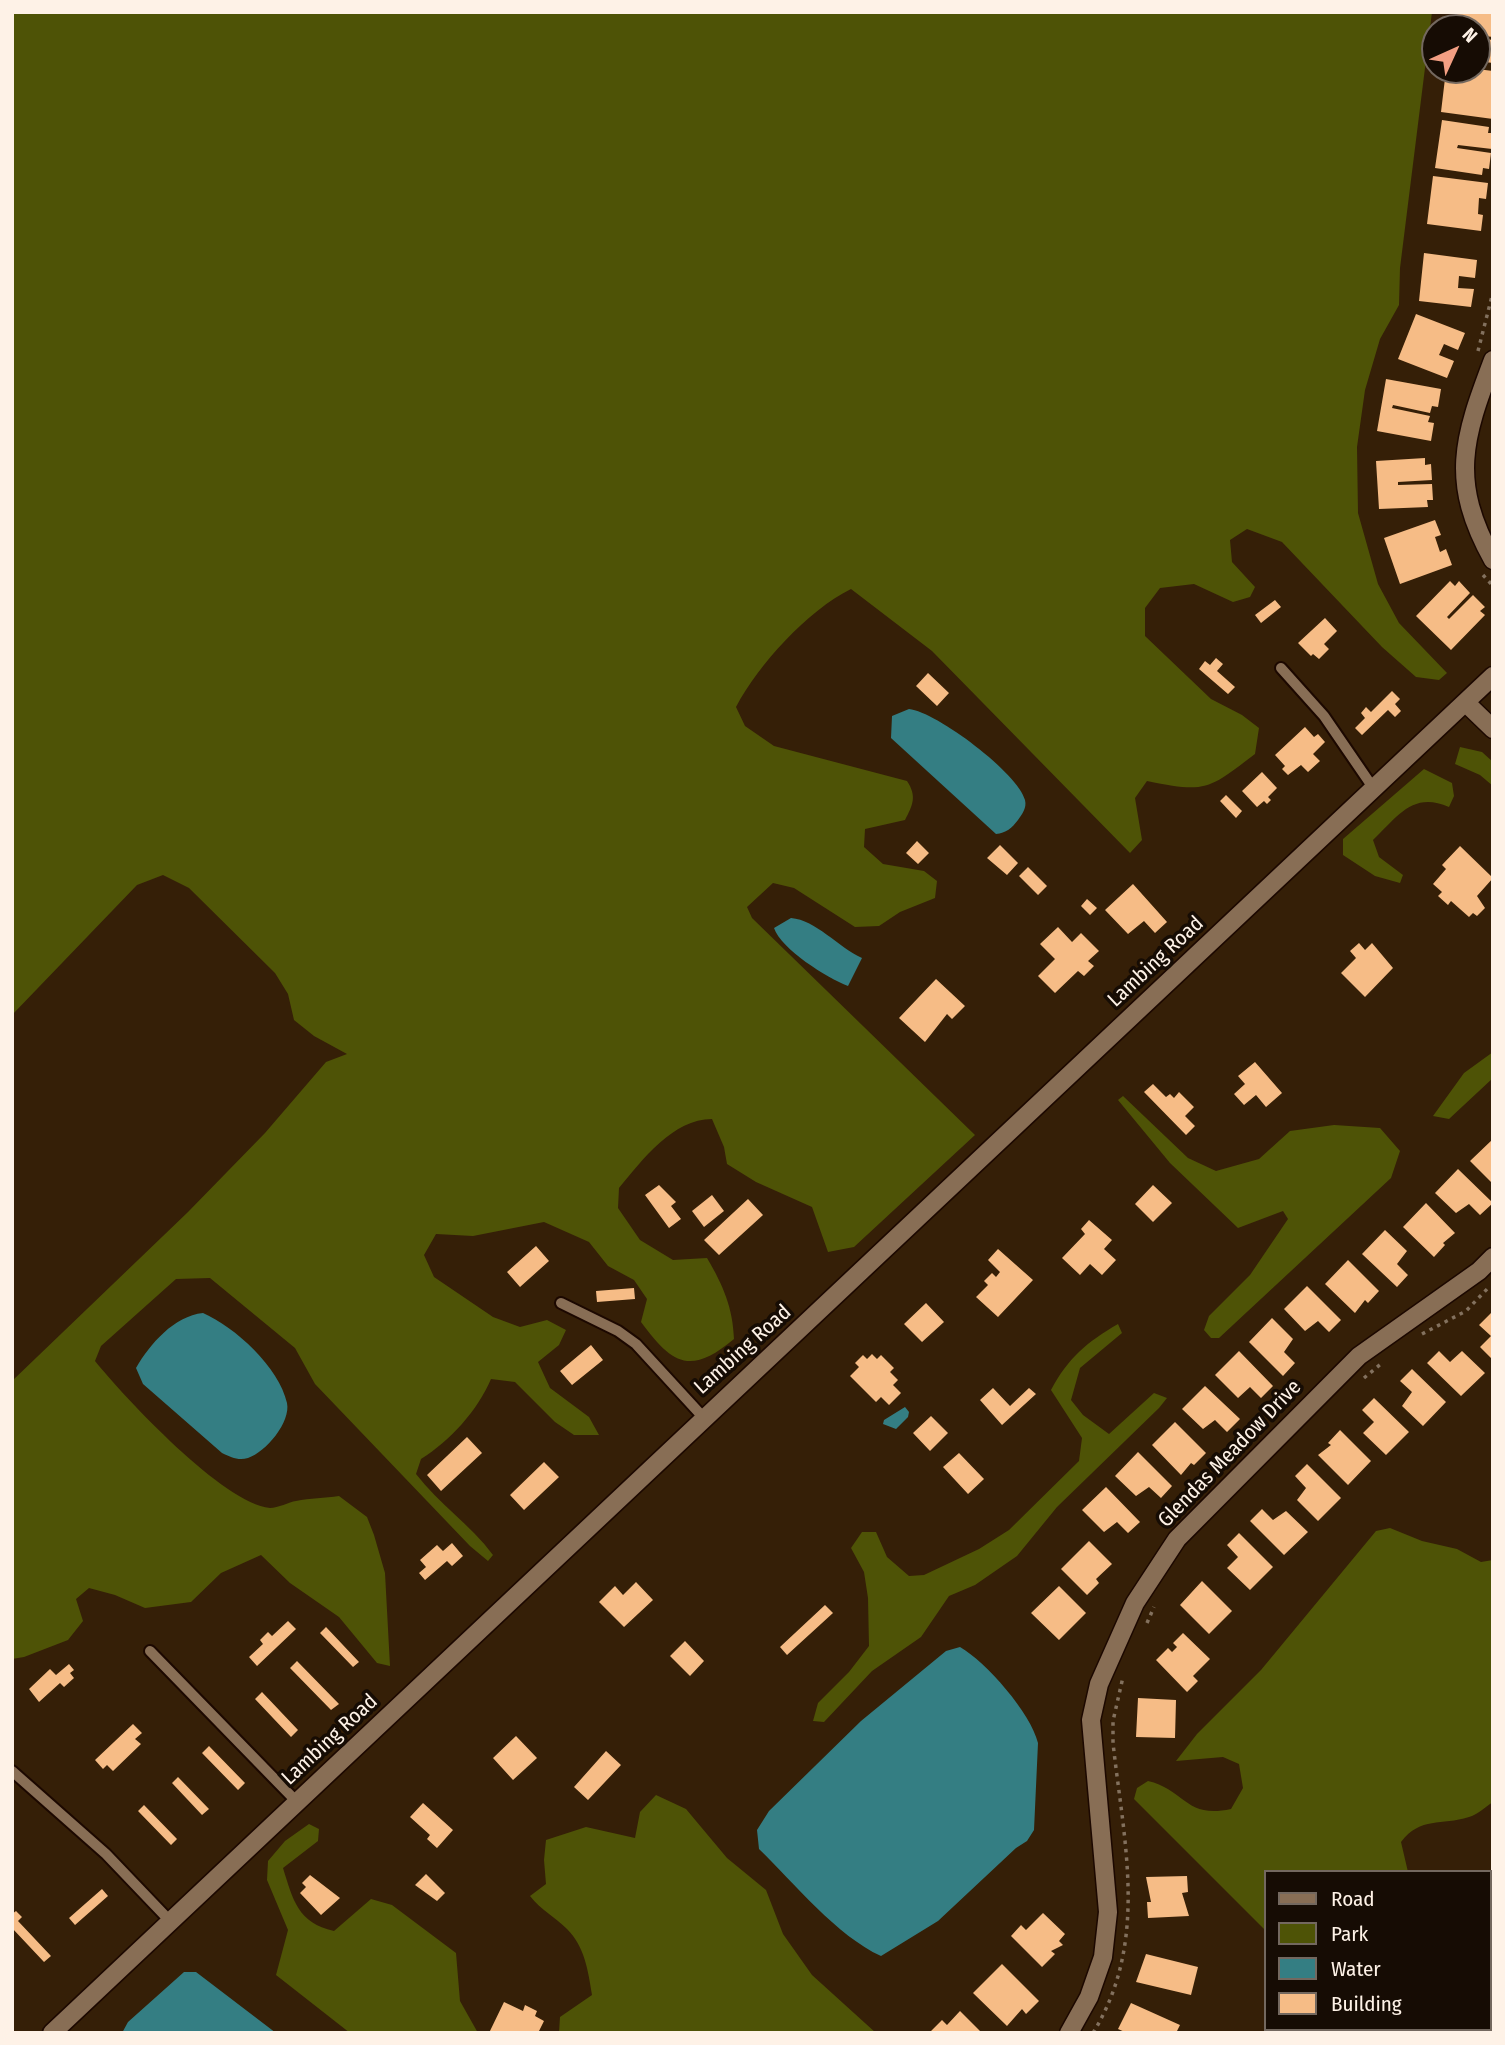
<!DOCTYPE html>
<html>
<head>
<meta charset="utf-8">
<style>
  body { margin:0 }
  #map { position:relative; width:1505px; height:2045px; overflow:hidden; background:#351f07; font-family:"Fira Sans Condensed",sans-serif }
  canvas { display:block }
  .frame { position:absolute; inset:0; border:14px solid #fef2e7; pointer-events:none }
  .legend { position:absolute; left:1264px; top:1870px; width:228px; height:161px; box-sizing:border-box; background:#160c04; border:2px solid #73685f; margin:0; padding:9px 12px; list-style:none; font-size:21px; color:#fef2e7 }
  .legend li { display:flex; align-items:center; gap:14px; height:35px }
  .legend b { width:35px; border:2px solid #73685f }
  .north { position:absolute; left:1421px; top:14px; width:70px; height:70px; box-sizing:border-box; background:#160c04; border:2px solid #73685f; border-radius:50%; rotate:45deg; font-size:19px; font-weight:700; line-height:28px; text-align:center; color:#fef2e7 }
  .north::after { content:''; display:block; margin:auto; width:24px; height:32px; background:#f39f83; clip-path:polygon(50% 0,100% 100%,50% 72%,0 100%) }
</style>
</head>
<body>
<div id="map">
<canvas width="1505" height="2045"></canvas>
<div class="frame"></div>
<ul class="legend">
<li><b style="height:9px;background:#886e55"></b>Road</li>
<li><b style="height:19px;background:#4e5306"></b>Park</li>
<li><b style="height:19px;background:#347e83"></b>Water</li>
<li><b style="height:19px;background:#f6bc86"></b>Building</li>
</ul>
<div class="north">N</div>
</div>
<script>
const ctx = document.querySelector('canvas').getContext('2d');
ctx.lineJoin = 'round';
function paint(path, color) { ctx.fillStyle = color; ctx.fill(path, 'evenodd'); }
function trace(path, color, width, dash) { ctx.strokeStyle = color; ctx.lineWidth = width; ctx.lineCap = dash ? 'butt' : 'round'; ctx.setLineDash(dash || []); ctx.stroke(path); }
function label(font, color, halo, rows, align = 'center') {
  ctx.font = font + ' "Fira Sans Condensed",sans-serif'; ctx.lineWidth = 7; ctx.setLineDash([]); ctx.textBaseline = 'middle'; ctx.strokeStyle = halo; ctx.fillStyle = color; for (const [text, x, y, turn = 0] of rows) {
    ctx.save(); ctx.translate(x, y); ctx.rotate((+turn || 0) * Math.PI / 180); ctx.textAlign = isNaN(turn) ? turn : align; if (halo) ctx.strokeText(text, 0, 0); ctx.fillText(text, 0, 0); ctx.restore();
  }
}
paint(new Path2D(`
  M12,12H1432L1400,268L1399,305L1380,339L1365,390L1357,447L1358,513L1378,584L1399,623L1447,673L1439,680L1416,677L1382,647L1282,542L1247,529L1230,540L1232,562L1255,587L1250,597L1233,602L1194,584L1160,588L1145,608V636L1211,699L1242,715L1259,728L1255,754C1208,790 1206,793 1147,781L1135,798L1142,840L1130,853L932,651L851,589C807,611 759,664 736,707L745,726L774,746L907,781C917,796 913,805 905,820L865,829L864,847L883,864L924,871L937,881L935,898L900,912L879,926L855,927L794,888L773,883L747,907L752,918L975,1135L854,1247L828,1252L812,1207L756,1182L727,1164L724,1147L712,1119C673,1119 642,1160 619,1188L618,1208L640,1240L673,1260L707,1258C723,1285 733,1308 734,1339C690,1376 672,1364 641,1322L647,1299L634,1280L608,1266L589,1242L544,1222L473,1236L436,1234L424,1255L434,1277L493,1317L520,1327L547,1320L566,1330L559,1345L538,1362L550,1388L589,1417L599,1435H574L555,1422L515,1382L491,1379C478,1410 450,1441 421,1459L416,1474C439,1504 470,1524 493,1555L488,1561L470,1546L315,1384L295,1348L210,1278L176,1279L101,1346L95,1361C125,1398 224,1504 270,1508C278,1508 289,1502 296,1501C310,1498 325,1498 339,1496L367,1517L374,1535L385,1573L390,1666L377,1663L339,1617L290,1583L261,1555L221,1573L191,1602L145,1608L115,1595L89,1588L76,1599L83,1621L68,1640L24,1657L12,1659V1381L188,1212L265,1133L326,1062L347,1054L314,1036L294,1020L288,994L275,973L189,888L163,875L137,885L12,1015Z
  M1460,747L1482,752L1493,762V786L1480,775L1455,764Z
  M1424,769L1452,783L1454,796L1449,807C1413,791 1398,816 1373,840L1379,857L1403,875L1400,883L1375,876L1343,855V839Z
  M1493,1052V1078L1449,1119L1433,1116L1464,1073Z
  M1123,1096L1188,1158L1216,1171L1259,1159L1290,1131L1334,1125L1380,1128L1400,1151L1391,1178L1219,1338H1211L1204,1330L1209,1316L1250,1275L1288,1219L1283,1211L1238,1228L1170,1163L1118,1100Z
  M1118,1324L1122,1333L1080,1368L1071,1400L1083,1415L1109,1434L1154,1393L1167,1398L1159,1408L1057,1507L1017,1556L975,1585L949,1596L921,1637L872,1671L824,1722L813,1721L818,1703L849,1672L869,1646L868,1598L864,1572L851,1548L862,1532H876L887,1557L909,1576L924,1575L979,1549L1009,1530L1079,1461L1082,1438L1051,1390C1068,1358 1087,1342 1118,1324Z
  M1390,1528L1422,1541L1457,1549L1481,1562L1493,1560V1802C1485,1807 1477,1815 1469,1817C1441,1826 1421,1816 1401,1842L1408,1872H1265V1930L1134,1799L1137,1788L1148,1781C1186,1790 1185,1819 1231,1809L1243,1788L1239,1764L1223,1757L1176,1761L1197,1734L1261,1670L1376,1531Z
  M656,1795L686,1809L727,1858L766,1890L783,1934L812,1975L876,2033H559L560,2017L592,1995C588,1971 585,1947 567,1929C555,1917 541,1910 530,1896L546,1884L544,1860L546,1840L586,1827L635,1838L640,1812Z
  M309,1824L319,1829L318,1841L283,1868C293,1900 298,1923 334,1931L371,1899L392,1905L456,1953L460,2001L478,2033H350L276,1975L288,1930L267,1880L268,1861L285,1841Z`), '#4e5306');
paint(new Path2D(`
  M909,709C937,712 1019,774 1025,800C1027,808 1022,814 1018,820C1012,828 1006,833 996,834L891,738L892,716Z
  M791,918C816,920 838,947 862,958L848,986C827,978 781,949 774,928Z
  M203,1313C235,1327 279,1367 287,1403C291,1422 266,1452 248,1458C238,1461 231,1457 222,1453L143,1384L136,1368C150,1344 174,1316 203,1313Z
  M905,1407L909,1412L908,1417L896,1429L883,1424L884,1420Z
  M960,1647C986,1662 1031,1713 1038,1743L1034,1830L1027,1841L1016,1848L938,1921L881,1956C837,1936 794,1883 759,1849L757,1830L769,1811L861,1721L946,1651Z
  M184,1972H196L276,2033H122L128,2022Z`), '#347e83');
paint(new Path2D(`
  M1456,12L1493,14V37L1477,35V28H1454Z
  M1477,38L1493,40V63L1477,61Z
  M1477,69L1493,71V119L1441,112L1446,70Z
  M1442,120L1489,127L1488,133H1493L1492,149L1458,145L1457,148L1491,153L1489,169L1483,168L1482,175L1435,168Z
  M1433,176L1488,183L1486,199L1479,198L1478,214L1483,215L1481,231L1427,224Z
  M1424,253L1477,260L1475,278L1459,276L1458,288L1474,289L1471,307L1419,301Z
  M1416,314L1465,333L1458,350L1444,344L1439,355L1454,361L1447,378L1398,359Z
  M1386,379L1441,389L1438,407L1432,406L1430,413L1393,405L1392,408L1430,416L1428,422L1434,423L1431,441L1377,431Z
  M1425,458V465L1431,464L1432,480L1398,482V485L1432,484L1433,500H1427L1428,507L1379,509L1376,461Z
  M1435,520L1441,535L1435,537L1440,552L1446,549L1452,565L1400,584L1384,538Z
  M1450,581L1455,586L1459,581L1470,593L1447,617L1449,619L1473,595L1485,607L1480,611L1485,615L1451,650L1416,616Z
  M1275,600L1281,607L1261,623L1255,615Z
  M1325,618L1337,631L1324,644L1329,649L1319,659L1313,654L1311,656L1298,643Z
  M1216,658L1223,664L1217,671L1235,687L1228,694L1199,669L1205,661L1210,665Z
  M928,673L949,693L937,706L916,686Z
  M1392,691L1400,699L1395,704L1401,711L1395,717L1388,710L1362,735L1355,728L1365,718L1361,713L1366,707L1371,712Z
  M1305,727L1314,737L1318,734L1325,742L1313,754L1320,761L1308,772L1301,765L1288,775L1282,769L1285,766L1275,755Z
  M1262,772L1277,788L1268,797L1271,800L1267,804L1264,801L1257,807L1242,791Z
  M1226,795L1242,811L1236,818L1220,801Z
  M917,841L929,853L918,864L906,853Z
  M1000,845L1018,863L1007,875L987,858Z
  M1460,846L1493,878L1477,896L1485,908L1477,916L1473,913L1469,917L1451,901L1448,905L1438,896L1442,892L1433,884L1446,869L1442,865Z
  M1028,867L1047,886L1038,895L1019,876Z
  M1133,884L1167,922L1155,933L1144,921L1128,934L1105,910Z
  M1087,899L1097,908L1090,915L1081,906Z
  M1058,927L1072,942L1081,933L1099,951L1088,961L1094,966L1084,976L1078,971L1055,993L1038,976L1055,959L1040,944Z
  M1359,943L1365,950L1372,943L1393,968L1365,997L1341,973L1356,958L1350,951Z
  M936,979L965,1006L952,1019L947,1014L925,1042L899,1018Z
  M1255,1062L1282,1093L1266,1107L1256,1095L1244,1105L1234,1094L1245,1084L1238,1076Z
  M1153,1084L1166,1097L1170,1094L1174,1098L1179,1092L1194,1107L1185,1116L1195,1126L1186,1135L1144,1092Z
  M1493,1139V1184L1470,1161Z
  M1458,1169L1493,1203L1480,1215L1469,1204L1456,1213L1435,1193Z
  M659,1185L676,1202L671,1206L681,1219L669,1228L645,1195Z
  M1153,1185L1172,1203L1153,1222L1135,1204Z
  M712,1195L724,1211L704,1227L692,1211Z
  M748,1199L763,1215L719,1255L704,1240Z
  M1426,1203L1455,1233L1443,1243L1445,1245L1434,1257L1403,1227Z
  M1089,1220L1112,1240L1104,1249L1116,1260L1102,1275L1090,1264L1080,1275L1062,1258L1085,1234L1081,1229Z
  M1385,1230L1407,1251L1397,1264L1408,1275L1397,1287L1362,1254Z
  M536,1246L549,1261L520,1287L507,1272Z
  M998,1249L1033,1280L998,1317L976,1297L988,1285L984,1281L992,1273L996,1277L1000,1272L988,1260Z
  M1348,1260L1379,1291L1368,1303L1365,1300L1355,1313L1325,1284Z
  M1307,1286L1341,1320L1329,1332L1318,1321L1305,1331L1284,1309Z
  M634,1288L635,1299L597,1302L596,1291Z
  M926,1303L944,1322L922,1342L904,1324Z
  M1491,1313L1493,1314V1360L1480,1347L1491,1336L1479,1325Z
  M1272,1318L1293,1339L1284,1352L1295,1363L1283,1376L1249,1342Z
  M591,1345L603,1360L572,1385L560,1371Z
  M1239,1351L1273,1386L1261,1398L1250,1387L1238,1398L1215,1375Z
  M1439,1351L1450,1362L1462,1351L1485,1373L1461,1396L1427,1363Z
  M872,1354L877,1359L881,1355L894,1368L890,1372L898,1380L893,1385L901,1393L889,1405L881,1397L876,1402L850,1376L859,1367L855,1363L863,1355L867,1359Z
  M1412,1369L1446,1402L1423,1426L1402,1406L1412,1392L1400,1381Z
  M1205,1386L1240,1419L1227,1432L1215,1420L1203,1429L1182,1409Z
  M993,1388L1010,1406L1029,1388L1036,1394L1002,1425L980,1400Z
  M1374,1398L1409,1432L1386,1455L1363,1433L1374,1422L1362,1410Z
  M931,1416L948,1433L930,1451L913,1433Z
  M1175,1422L1206,1453L1194,1465L1191,1463L1181,1475L1152,1445Z
  M1340,1430L1371,1461L1348,1485L1318,1455L1331,1445L1328,1443Z
  M467,1437L482,1453L441,1491L427,1475Z
  M1138,1452L1172,1486L1161,1498L1149,1487L1136,1496L1115,1476Z
  M959,1453L984,1479L968,1494L943,1467Z
  M544,1462L559,1477L524,1510L510,1495Z
  M1307,1464L1341,1498L1318,1521L1297,1500L1306,1488L1295,1476Z
  M1106,1487L1140,1522L1128,1533L1117,1522L1104,1532L1082,1510Z
  M1262,1509L1273,1520L1286,1511L1308,1532L1284,1555L1250,1521Z
  M1239,1533L1273,1567L1250,1590L1227,1568L1238,1557L1227,1545Z
  M1089,1541L1112,1564L1096,1579L1099,1583L1087,1595L1061,1569Z
  M452,1543L463,1556L452,1566L447,1561L425,1580L419,1573L426,1567L420,1560L437,1545L443,1551Z
  M1202,1581L1232,1611L1209,1634L1180,1605Z
  M636,1582L653,1600L624,1627L599,1602L615,1586L623,1595Z
  M1059,1586L1086,1613L1059,1640L1031,1613Z
  M825,1605L833,1613L787,1655L780,1647Z
  M288,1621L296,1629L257,1666L249,1657L263,1644L260,1640L268,1632L272,1636Z
  M326,1627L359,1662L353,1667L320,1633Z
  M1183,1633L1210,1659L1193,1676L1198,1681L1187,1692L1156,1660L1168,1648L1172,1652L1177,1647L1173,1643Z
  M685,1641L704,1661L690,1676L670,1656Z
  M297,1661L339,1704L331,1710L290,1668Z
  M69,1664L74,1670L70,1673L74,1678L64,1687L60,1683L39,1702L29,1689L50,1669L56,1675Z
  M262,1692L298,1730L291,1737L255,1699Z
  M1138,1698L1176,1700L1175,1738L1136,1737Z
  M133,1724L142,1733L135,1739L141,1744L113,1771L107,1765L103,1769L95,1760Z
  M516,1736L537,1758L513,1780L493,1758Z
  M209,1746L245,1783L238,1790L202,1753Z
  M606,1751L621,1765L588,1800L574,1787Z
  M178,1777L209,1809L202,1815L172,1783Z
  M423,1803L453,1830L437,1848L427,1839L430,1835L410,1817Z
  M144,1805L177,1839L171,1845L138,1811Z
  M426,1874L445,1893L437,1901L415,1885Z
  M310,1875L340,1898L321,1915L300,1893L306,1887L302,1883Z
  M1187,1876L1188,1892L1182,1893L1189,1916L1148,1918L1147,1902H1151L1146,1877Z
  M102,1889L108,1896L75,1925L69,1918Z
  M16,1911L22,1917L18,1921L51,1956L44,1962L12,1928V1914Z
  M1043,1913L1065,1934L1059,1941L1063,1945L1051,1951L1055,1954L1042,1967L1011,1936L1021,1925L1026,1930Z
  M1146,1954L1198,1967L1191,1995L1136,1982Z
  M1002,1964L1039,2001L1026,2014L1022,2009L1007,2026L973,1993Z
  M504,2002L523,2011L525,2005L537,2011L535,2016L544,2021L538,2033H489Z
  M1131,2003L1180,2025L1176,2033H1127L1118,2029Z
  M960,2011L982,2033H929L942,2020L947,2025Z
  M1435,2029H1456L1459,2033H1432Z`), '#f6bc86');
const lane = new Path2D(`
  M1281,668L1324,716L1374,789
  M561,1303L618,1331L636,1344L703,1417
  M150,1651L297,1802
  M12,1771L106,1854L170,1921`);
const street = new Path2D(`
  M1493,360C1463,439 1449,481 1493,560
  M1466,703L1493,729
  M1489,1994H1493
  M52,2033L1493,676
  M1069,2033L1089,1997L1103,1957L1108,1912L1091,1720L1099,1684L1135,1603L1177,1539L1359,1356L1479,1271L1493,1257`);
trace(lane, '#1c0800', 14);
trace(street, '#1c0800', 21);
trace(new Path2D(`
  M1478,351L1493,292
  M1483,575L1493,586
  M1422,1334L1466,1311L1489,1287
  M1364,1378L1382,1363
  M1147,1623L1154,1607
  M1093,2033C1149,1942 1124,1843 1113,1743V1721L1123,1677`), '#83715e', 3.5, [3.5, 5]);
trace(lane, '#886e55', 10);
trace(street, '#886e55', 18);
label('21px', '#fef2e7', '#160c04', [
  ["Lambing Road",1156,962,-43],
  ["Lambing Road",743,1350,-42],
  ["Glendas Meadow Drive",1230,1454,-46],
  ["Lambing Road",330,1740,-43]
]);
</script>
</body>
</html>
